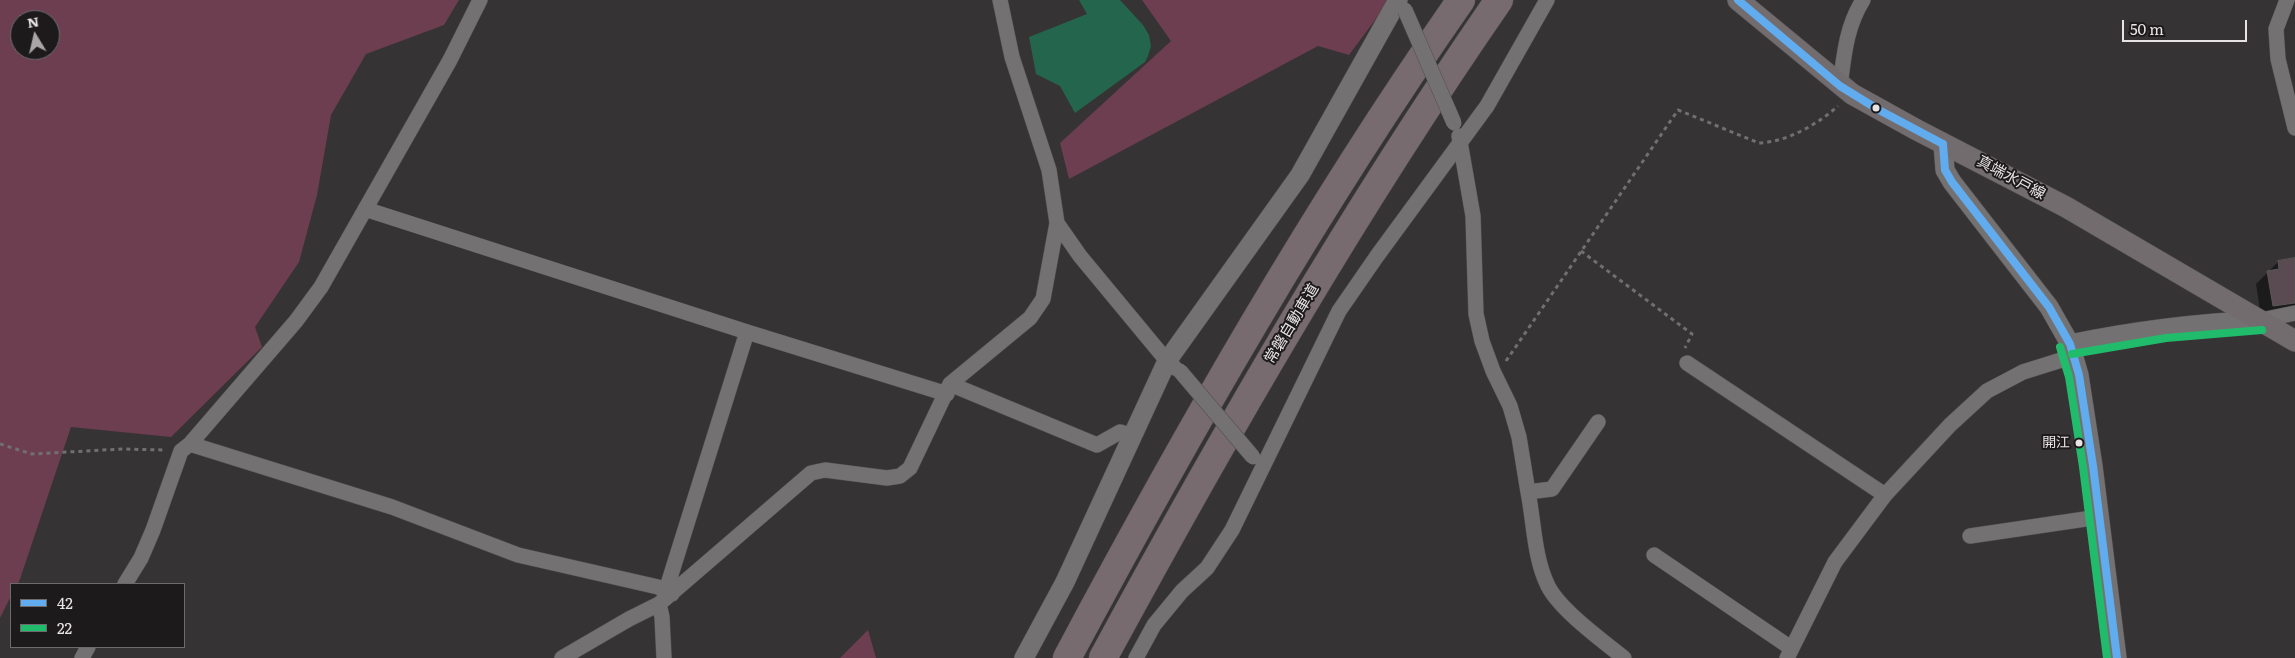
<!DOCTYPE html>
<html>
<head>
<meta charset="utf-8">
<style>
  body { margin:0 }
  #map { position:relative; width:2295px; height:658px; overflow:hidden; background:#363334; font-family:Literata,serif }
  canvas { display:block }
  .legend { position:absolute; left:10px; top:583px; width:175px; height:65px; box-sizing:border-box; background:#1d1a1b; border:1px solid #6e6b6c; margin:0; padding:6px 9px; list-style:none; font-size:15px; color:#e8e4e5 }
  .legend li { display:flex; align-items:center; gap:10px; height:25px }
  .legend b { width:25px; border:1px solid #6e6b6c }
  .north { position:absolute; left:10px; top:10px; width:50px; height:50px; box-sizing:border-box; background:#1d1a1b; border:1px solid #6e6b6c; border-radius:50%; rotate:351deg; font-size:14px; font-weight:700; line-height:20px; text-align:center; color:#e8e4e5 }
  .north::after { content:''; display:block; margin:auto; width:18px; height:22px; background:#aaa6a7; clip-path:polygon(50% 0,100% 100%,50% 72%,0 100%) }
  .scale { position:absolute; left:2122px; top:20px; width:125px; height:22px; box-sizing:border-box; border:2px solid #e8e4e5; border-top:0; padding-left:6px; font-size:15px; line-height:18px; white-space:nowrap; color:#e8e4e5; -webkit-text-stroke:4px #1d1a1b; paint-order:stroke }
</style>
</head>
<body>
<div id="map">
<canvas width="2295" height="658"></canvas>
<ul class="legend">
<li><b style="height:6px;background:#60acee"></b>42</li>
<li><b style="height:6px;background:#20bc6c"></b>22</li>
</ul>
<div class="north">N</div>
<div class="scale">50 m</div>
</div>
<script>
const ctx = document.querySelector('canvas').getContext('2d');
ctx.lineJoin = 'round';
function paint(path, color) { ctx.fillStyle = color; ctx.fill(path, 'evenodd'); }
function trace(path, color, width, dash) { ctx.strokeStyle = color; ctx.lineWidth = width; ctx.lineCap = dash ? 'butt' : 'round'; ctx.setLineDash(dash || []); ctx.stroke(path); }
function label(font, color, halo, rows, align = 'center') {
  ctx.font = font + ' Literata,"Noto Sans JP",serif'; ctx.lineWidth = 4; ctx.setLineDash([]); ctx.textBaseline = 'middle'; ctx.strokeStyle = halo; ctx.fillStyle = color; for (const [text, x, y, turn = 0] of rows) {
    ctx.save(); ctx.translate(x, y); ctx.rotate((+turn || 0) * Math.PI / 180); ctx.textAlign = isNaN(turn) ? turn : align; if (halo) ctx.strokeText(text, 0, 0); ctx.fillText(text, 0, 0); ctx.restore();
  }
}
paint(new Path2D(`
  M0,0H459L444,25L366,54L331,115L317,195L299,262L255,327L262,347L171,437L71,427L20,579L18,584H11V596L0,618ZM20,20H50V50H20Z
  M1142,0H1390L1349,55L1318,46L1069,179L1060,143L1171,41Z
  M868,630L876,658H840Z`), '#6c3e50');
paint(new Path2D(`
  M1079,0H1120L1143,25L1149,35L1151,46L1148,56L1145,62L1075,113L1060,86L1036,74L1029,37L1087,14Z`), '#24654d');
paint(new Path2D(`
  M2295,259V312L2261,317L2256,284L2278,262Z`), '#0007');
const building = new Path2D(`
  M2295,258V303L2273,306L2267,271L2279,269L2278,261Z`);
paint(building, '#594b51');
trace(building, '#5a5758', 1);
const minor = new Path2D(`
  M1000,0L1012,57L1049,170L1057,223L1080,256L1167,361L1175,368
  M2287,0L2276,29L2278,59L2295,128
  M1840,86C1844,56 1846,27 1863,0
  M1459,136L1473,216L1476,314L1482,341L1493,371L1510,406L1519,437L1528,492L1552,489L1598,422
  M365,209L747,332L947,394
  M2261,320L2295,313
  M1687,363L1885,495
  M950,384L1097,445L1120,432L1133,436
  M190,444L392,507L518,555L658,587L672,594
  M1528,492C1534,522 1534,558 1548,586C1560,610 1603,641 1624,658
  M1970,536L2099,517
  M1654,555L1791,648
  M125,584L141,558L153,530L181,451L190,444L296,321L321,287L450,60L480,0
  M672,594L669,581L747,332
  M659,604L662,617L664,658
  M82,658L88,647
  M562,658L629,619L659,604L811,473L825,470L887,478L900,476L910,468L950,384L1030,318L1043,299L1057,223
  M1136,658L1154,625L1182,591L1207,568L1232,530L1339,311L1377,256L1487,106L1547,0
  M1787,658L1835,562L1885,495L1950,425L1987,391L2023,372L2074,356`);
const tertiary = new Path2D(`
  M1943,144L1945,170L1952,182L2049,307L2070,344L2079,375L2093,466L2117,658
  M2070,344C2133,331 2197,323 2261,320
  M1024,658L1065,582L1167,361L1300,175L1398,0`);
const secondary = new Path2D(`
  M1738,0L1852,94L1917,130L2066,207L2295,341`);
const motorway = new Path2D(`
  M1067,658C1187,433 1315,209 1461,0
  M1103,658C1225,433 1353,211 1499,0`);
trace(minor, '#525051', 16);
trace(tertiary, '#525051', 20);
trace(secondary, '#525051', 22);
trace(motorway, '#525051', 29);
trace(new Path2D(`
  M1581,251L1692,334L1685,348
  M1506,361L1678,110L1759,143C1787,142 1818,124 1838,106
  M0,444L32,454L122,449L165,450`), '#726f70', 3, [4, 4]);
trace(minor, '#747172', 15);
trace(tertiary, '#747172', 19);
trace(secondary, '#726c6f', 21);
trace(motorway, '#776b70', 28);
const minorBridge = new Path2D(`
  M1405,10L1454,123
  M1180,371L1253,457`);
trace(minorBridge, '#525051', 16, []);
trace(minorBridge, '#747172', 15);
trace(new Path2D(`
  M1738,0L1840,86L1879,110L1943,144
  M1943,144L1945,170L1952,182L2049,307L2070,344L2079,375L2093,466L2117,658`), '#60acee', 8);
trace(new Path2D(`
  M2060,347L2069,377L2083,467L2107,658
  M2072,354L2166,338L2262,330`), '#20bc6c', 8);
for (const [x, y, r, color] of [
  [1876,108,4.5,"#e8e4e5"],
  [2079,443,4.5,"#e8e4e5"]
]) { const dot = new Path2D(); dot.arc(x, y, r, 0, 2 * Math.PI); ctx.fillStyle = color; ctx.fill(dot); trace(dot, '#1d1a1b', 2); }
label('14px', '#e8e4e5', '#1d1a1b', [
  ["開江",2070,443]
], 'right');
label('15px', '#e8e4e5', '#1d1a1b', [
  ["真端水戸線",2011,178,28],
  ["常磐自動車道",1292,324,-59]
]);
</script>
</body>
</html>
